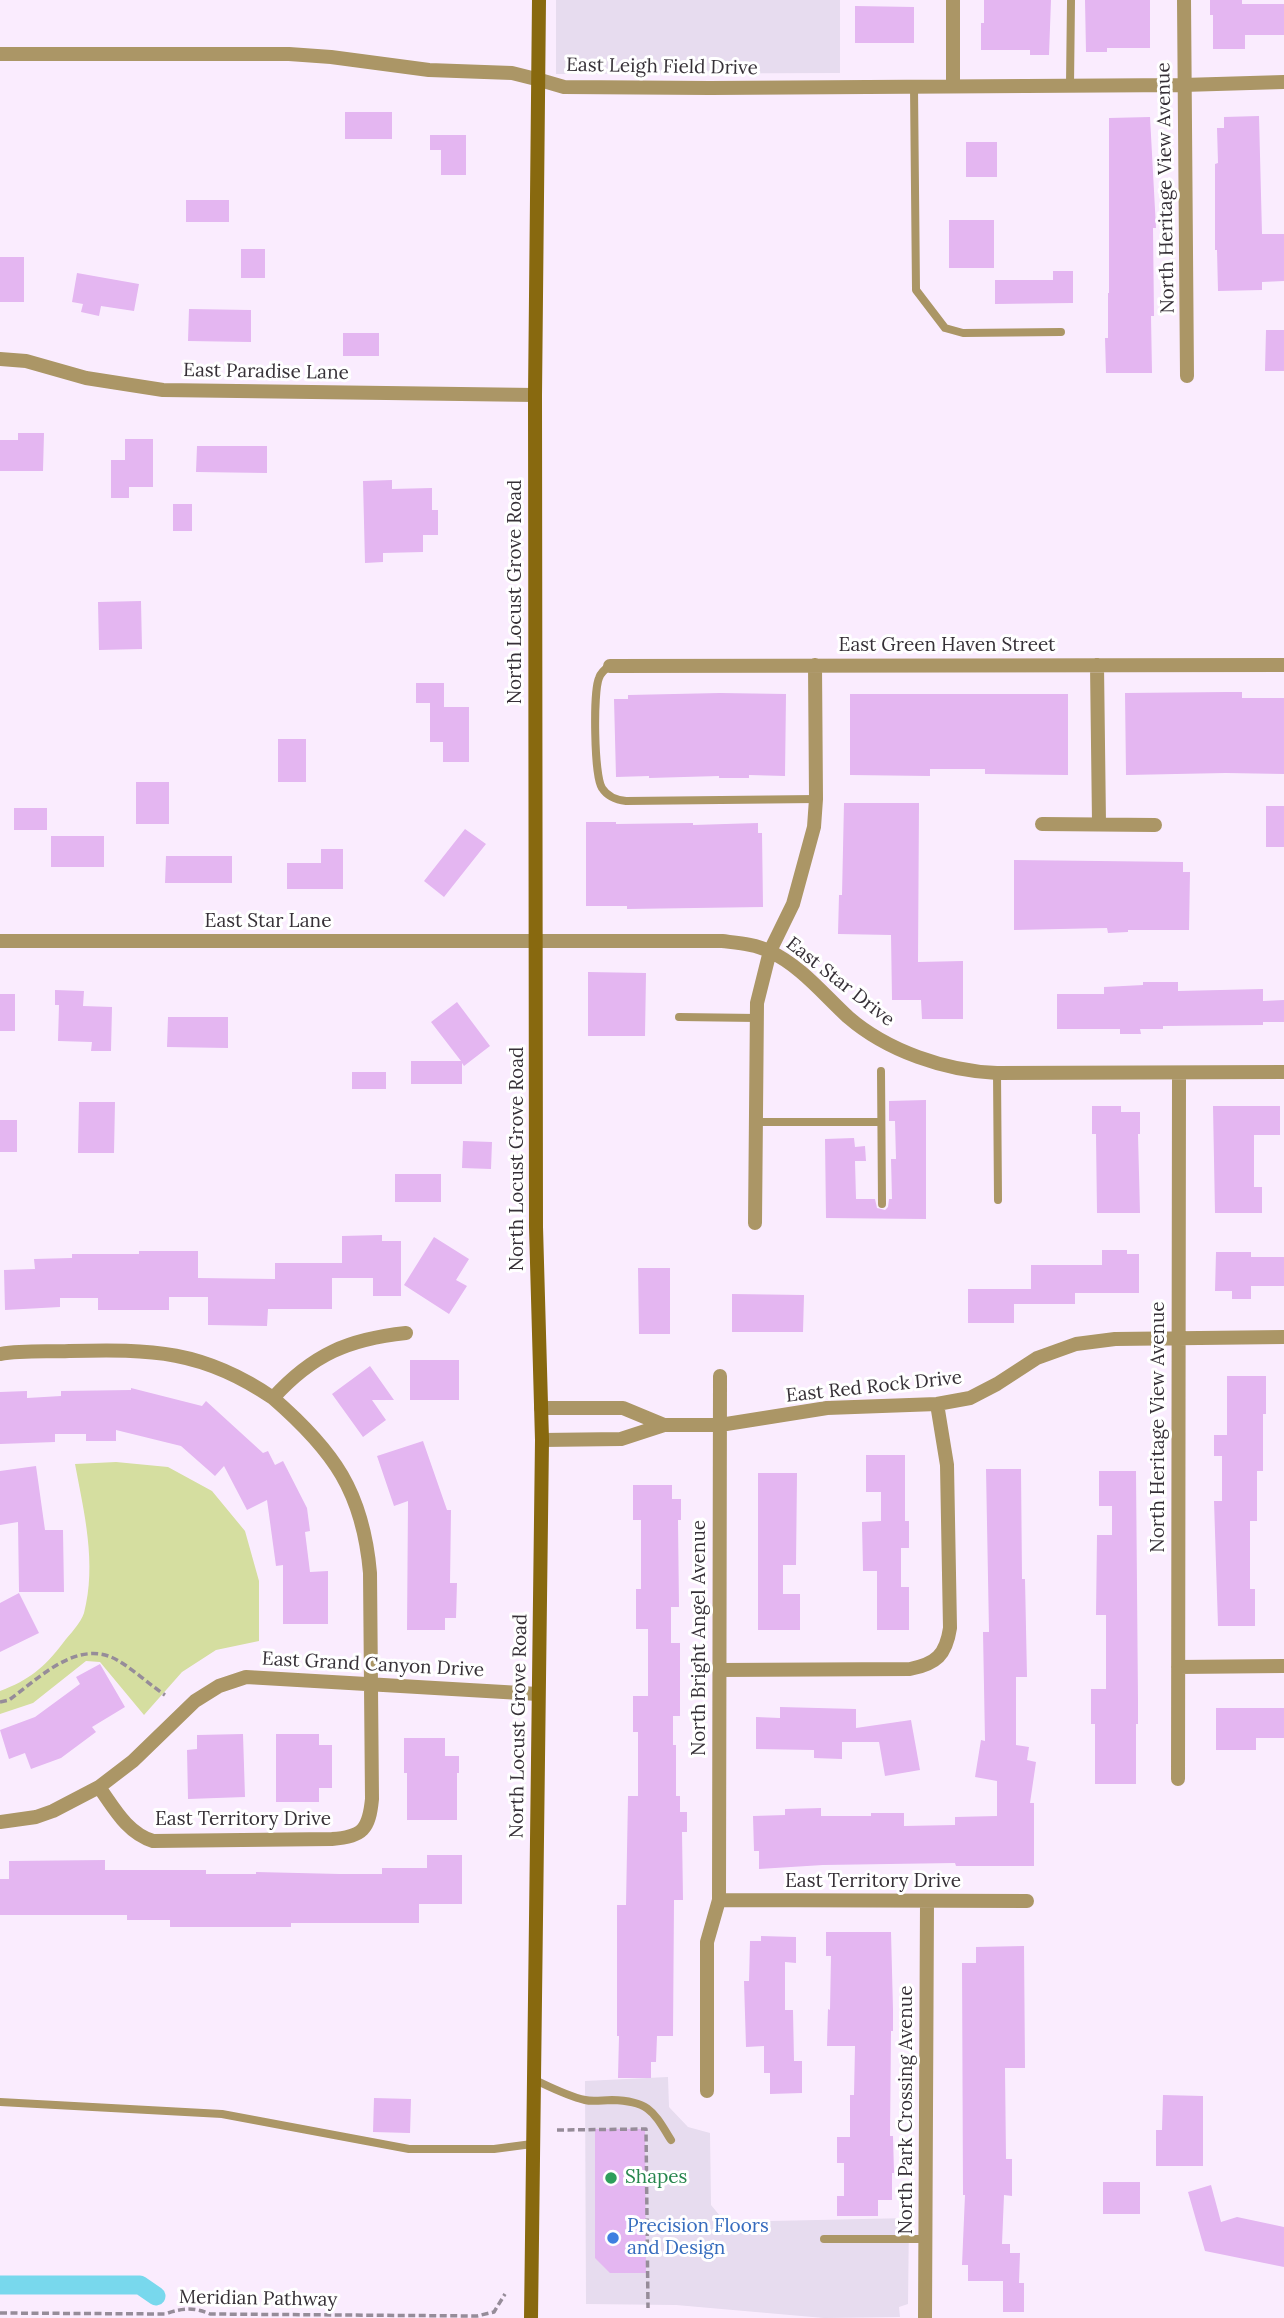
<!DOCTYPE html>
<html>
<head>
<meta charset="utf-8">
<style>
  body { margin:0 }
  canvas { display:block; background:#faecfe }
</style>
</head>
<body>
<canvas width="1284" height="2318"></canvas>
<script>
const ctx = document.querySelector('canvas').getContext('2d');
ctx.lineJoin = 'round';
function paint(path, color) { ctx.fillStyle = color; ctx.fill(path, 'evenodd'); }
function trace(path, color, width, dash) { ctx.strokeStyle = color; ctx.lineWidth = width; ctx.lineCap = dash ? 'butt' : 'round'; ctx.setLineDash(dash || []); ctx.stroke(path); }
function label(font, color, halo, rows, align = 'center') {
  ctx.font = font + ' Lora,serif'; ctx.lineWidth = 6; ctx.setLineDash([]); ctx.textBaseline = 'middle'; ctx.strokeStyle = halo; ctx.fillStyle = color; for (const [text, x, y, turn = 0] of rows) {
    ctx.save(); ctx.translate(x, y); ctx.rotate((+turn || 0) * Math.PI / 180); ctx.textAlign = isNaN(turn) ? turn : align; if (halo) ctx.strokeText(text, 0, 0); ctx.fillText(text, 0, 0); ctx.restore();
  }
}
paint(new Path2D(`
  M556,0H840V73L556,74Z
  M668,2077L669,2107L688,2127L710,2133L711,2205L725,2222L909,2218L908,2304L899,2307L900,2317L824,2318L676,2305L586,2304L585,2081Z`), '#e7dcef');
paint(new Path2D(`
  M116,1462L168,1467L212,1491L245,1531L259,1581V1641L216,1650L182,1672L144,1715L100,1662L86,1661L33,1703L0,1714V1691C29,1680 44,1668 63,1643C69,1635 81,1623 84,1613C97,1564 84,1512 75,1464Z`), '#d5dea0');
trace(new Path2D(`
  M0,2285H140L156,2296`), '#78d8ed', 19);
paint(new Path2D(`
  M984,0H1051L1049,55H1030V50H981V23H984Z
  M1085,0H1150V48H1107V52H1086Z
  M1210,0H1242V4H1284V35H1245V49H1213V15H1210Z
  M855,6L914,7V43H855Z
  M345,112H392V139H345Z
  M1259,116L1262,234H1284V281L1262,282V290L1218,291L1217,250H1215V164L1218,163L1217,128H1224V117Z
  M1150,117L1156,228H1153L1154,316H1151L1152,373H1106L1105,338H1108V293H1109V118Z
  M430,135H466V175H441V150H430Z
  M966,142H997V177H966Z
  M186,200H229V222H186Z
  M949,220H994V268H949Z
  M241,249H265V278H241Z
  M0,257H24V302H0Z
  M1053,271H1073V303L995,304V280H1053Z
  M77,273L139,284L134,311L101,306L99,316L81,312L83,304L72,302Z
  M189,309L251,310V342L188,341Z
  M1266,330H1284V371H1265Z
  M343,333H379V356H343Z
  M18,433H44L43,471H0V440H18Z
  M125,439H153V487H129V498H111V460H125Z
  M197,446H267V473L196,472Z
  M392,480V489L432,488V510H438V535H423V552L383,553V562L365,563L363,481Z
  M173,504H192V531H173Z
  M141,601L142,649L99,650L98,602Z
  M416,683H444V707H469V762H443V742H430V703H416Z
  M1227,692H1242V698H1284V774L1226,773L1126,775L1125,693Z
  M720,693L786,694L785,776L749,775V778H719V776L649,778V776L616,777L614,699H628V695Z
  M850,694H1068V775L985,774V769H930V776L850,775Z
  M278,739H306V782H278Z
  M136,782H169V824H136Z
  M844,803H919L918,962L963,961V1019H922L921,1000H892L891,935L838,934L839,895H842Z
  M1266,806H1284V847H1266Z
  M14,808H47V830H14Z
  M586,822H616V824L693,823V825L758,823V833H762L763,907L627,909V906H586Z
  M465,829L486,844L444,897L424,881Z
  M51,836H104V867H51Z
  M321,849H343V889H287V863H321Z
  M166,856H232V883H165Z
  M1014,860L1183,862V872H1190L1189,930H1128V932L1108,933L1107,928L1014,930Z
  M588,972L646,973L645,1036H588Z
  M1143,982H1178V991L1263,989V1001L1284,1000V1022H1263V1025L1163,1026V1029H1140L1141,1034H1120V1029H1057V994H1104V987L1143,985Z
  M55,990L84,991L83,1006L112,1007L111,1051H91L92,1042L58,1041L59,1005H55Z
  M0,994H15V1031H0Z
  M457,1002L490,1046L464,1066L462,1063V1084H411V1061H461L431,1022Z
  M168,1017H228V1048L167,1047Z
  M352,1072H386V1089H352Z
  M926,1100V1219L826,1218L825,1139L854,1138L855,1147L865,1146L866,1161H855L856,1199H875L877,1208L885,1210L888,1207L889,1199H892L891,1159H896L895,1121H889V1101Z
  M79,1102H115L114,1153H78Z
  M1092,1106H1121V1112H1140V1134H1138L1140,1213H1097L1096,1134H1092Z
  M1213,1106H1280V1135H1254V1187H1262V1213H1215Z
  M0,1120H17V1152H0Z
  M463,1141L492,1142L491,1169L462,1168Z
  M395,1174H441V1202H395Z
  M382,1235V1241H401V1296H373V1278H332V1309H268L267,1326L208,1325V1297H169V1310H98V1298H60V1307L5,1310L4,1270L35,1269L34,1259L72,1258V1254H139V1251H198V1278L275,1279V1263H342V1236Z
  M434,1237L469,1259L456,1280L467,1286L449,1314L404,1285Z
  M1102,1250H1127V1254H1139V1293H1075V1304H1014V1323H968V1289H1031V1265H1102Z
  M1216,1252H1251V1257H1284V1286H1251V1299H1232V1291H1215Z
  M638,1268H670V1334H639Z
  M732,1294L804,1295L803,1332H732Z
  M410,1360H459V1400H410Z
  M370,1366L394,1400H372L386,1420L363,1437L332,1394Z
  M1227,1376H1266V1414H1263V1471H1257V1521H1250V1589H1255V1626H1218L1214,1501H1222V1456H1214V1435H1227Z
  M131,1388L202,1406L206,1401L263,1453L268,1451L275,1465L283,1461L307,1508L310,1531L305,1532L310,1572L328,1571V1624H283V1565L276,1566L267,1500L247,1510L224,1466L215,1476L181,1446L116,1430V1441H86V1434H55V1442L0,1444V1392L27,1391V1398L61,1396V1391L131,1390Z
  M423,1441L447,1510H451L450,1583H457L456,1618H445V1630H407L408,1501L394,1506L377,1456Z
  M866,1455H905V1521H909V1548H901V1587H909V1630H877V1571H863L862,1522L881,1521V1492H866Z
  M36,1466L45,1530H63L64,1592H19L18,1522L0,1525V1471Z
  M986,1469H1021L1022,1579H1025L1027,1677H1016V1745L1029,1747L1027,1760L1036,1762L1030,1803H1034V1866H956L955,1863L823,1865L759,1869V1851H754L753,1816L785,1815V1809L821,1808V1816H871V1813H904V1826L955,1825V1817L997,1816V1781L975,1777L981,1740L985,1741L983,1632H989Z
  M1099,1471H1136L1138,1702V1724H1136V1784H1095V1724H1091V1689H1106V1615H1096L1097,1535H1112V1506H1099Z
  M758,1473H797L796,1565H783V1594H800V1630H758Z
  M633,1485H672V1499H681V1520H678L679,1607H671V1643H680V1716H673V1745H676V1796H680V1812H687V1832H682L683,1900H674L673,2036H657L656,2062H651V2078H618L619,2036H617V1905H626L628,1796H638V1732H633V1696H648V1629H636V1589H641V1520H633Z
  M19,1593L39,1633L0,1652V1603Z
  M100,1664L125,1707L92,1727L96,1732L61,1758L31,1769L25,1753L9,1759L0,1730L35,1717L80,1684L76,1677Z
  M780,1707L856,1709V1728L911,1720L920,1770L885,1776L879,1742H842V1759L814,1758V1750L756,1749V1717L780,1718Z
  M1216,1708H1284V1738H1256V1750H1216Z
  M243,1734L245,1797L188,1799L187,1750L197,1749V1735Z
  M276,1734H319V1745H332V1788H319V1802H276Z
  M404,1738H445V1756H459V1773H457V1820H407V1773H404Z
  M427,1855H462V1904H419V1923H291V1927H170V1920H127V1915H0V1879H9V1861L105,1860V1870H206V1874H256V1872L340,1874H382V1868H427Z
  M826,1932H891L893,2010V2031H891L890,2136H893L894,2173H892V2200H878V2216H837V2196H844V2163H837V2137H850V2095H854L855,2046H827L828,2009L830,2010L831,1956H826Z
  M761,1936L796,1937V1963L785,1962V2010H793L794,2061H802V2093L770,2094V2073H764V2046L746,2047L744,1981H749L750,1941H761Z
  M1024,1946L1025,2068H1005L1006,2159H1012V2196L1004,2195L1002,2244H1010V2253H1020L1019,2283H1024V2312H1003V2281H968V2265H962L965,2195H963L962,1963H976V1947Z
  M1163,2095L1203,2096V2166H1156V2130H1162Z
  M374,2098L411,2099L410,2133L373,2132Z
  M595,2129H645L646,2273H610L595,2258Z
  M1103,2182H1140V2214H1103Z
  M1211,2185L1221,2222L1237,2217L1284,2227V2267L1205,2251L1188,2192Z`), '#e4b6f1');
trace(new Path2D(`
  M0,1702L9,1700C37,1680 73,1642 111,1657C126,1663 150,1685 165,1695
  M557,2130L646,2129L648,2308
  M0,2313L165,2314C182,2308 194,2307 210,2314L477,2316L494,2312L505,2294`), '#968c99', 3.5, [7, 3.5]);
trace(new Path2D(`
  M1070,85L1071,0
  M914,87L916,290L945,328L963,333L1061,332
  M610,666C605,669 601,672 599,678C593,692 594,776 602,788C607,796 617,800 626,801L816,799
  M679,1017L757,1018
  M881,1071L882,1204
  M997,1073L998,1200
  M756,1122H881
  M533,2079C550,2087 567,2096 585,2100C593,2102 603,2100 612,2100C649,2101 653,2111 671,2140
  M0,2102L222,2114L409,2149H494L532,2144
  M824,2239H925`), '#ab9666', 8);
trace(new Path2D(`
  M953,0V86
  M1184,0L1187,376
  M540,80L564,87L710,88L1183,85L1284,82
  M0,359L26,361L86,378L163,390L535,395
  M1097,665L1099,823
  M610,666L1284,665
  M1042,824L1155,825
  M0,941H722C738,943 755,944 769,951C801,966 823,994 848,1017C887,1051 946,1071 997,1073L1284,1072
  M755,1223L757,1003L770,951L793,904L814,827L816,799L815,665
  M0,1354C22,1350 47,1352 69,1351C152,1349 203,1350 273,1398C313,1354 349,1339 406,1333
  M541,1408H623L664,1425
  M542,1440L621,1439L664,1425H720L827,1408L937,1404L970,1398L997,1384L1037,1358L1076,1344L1115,1339L1284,1337
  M1178,1667L1284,1666
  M719,1670L910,1669C936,1664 946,1655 950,1628L947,1465L937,1404
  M1178,1779L1179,1074
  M99,1787C114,1808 127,1833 153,1841L332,1839C363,1837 369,1829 372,1799L370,1573C363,1492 334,1451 273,1398
  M0,1822L36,1817L53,1811L99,1787L133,1761L195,1701L219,1686L246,1677L538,1694
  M719,1900L1027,1901
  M707,2091V1942L719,1900L720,1376
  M925,2318L927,1902`), '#ab9666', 14);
trace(new Path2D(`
  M0,54H289L331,57L429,70L512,73L540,80`), '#ab9666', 14);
trace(new Path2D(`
  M531,2318L542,1440L536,1227L535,395L539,0`), '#88690f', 14);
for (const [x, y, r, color] of [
  [611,2178,7,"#2e9e5b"],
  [613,2238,7,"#3f7fe0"]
]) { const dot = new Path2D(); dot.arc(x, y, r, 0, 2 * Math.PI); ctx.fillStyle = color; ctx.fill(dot); trace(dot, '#fff', 2.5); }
label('19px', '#363037', '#fff', [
  ["East Leigh Field Drive",662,67,1],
  ["North Heritage View Avenue",1166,188,-91],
  ["East Paradise Lane",266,372,1],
  ["North Locust Grove Road",516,592,-90],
  ["East Green Haven Street",947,646],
  ["East Star Lane",268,922],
  ["East Star Drive",840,982,38],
  ["North Locust Grove Road",518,1159,-90],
  ["East Red Rock Drive",874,1387,-6],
  ["North Heritage View Avenue",1159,1427,-90],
  ["North Bright Angel Avenue",700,1638,-90],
  ["East Grand Canyon Drive",373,1665,3],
  ["North Locust Grove Road",519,1726,-89],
  ["East Territory Drive",243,1820],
  ["East Territory Drive",873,1882],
  ["North Park Crossing Avenue",907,2110,-90],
  ["Meridian Pathway",258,2299,1]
]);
label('19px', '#27864d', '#fff', [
  ["Shapes",625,2178]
], 'left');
label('19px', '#366cbe', '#fff', [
  ["Precision Floors",627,2227],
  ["and Design",627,2249]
], 'left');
</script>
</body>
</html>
